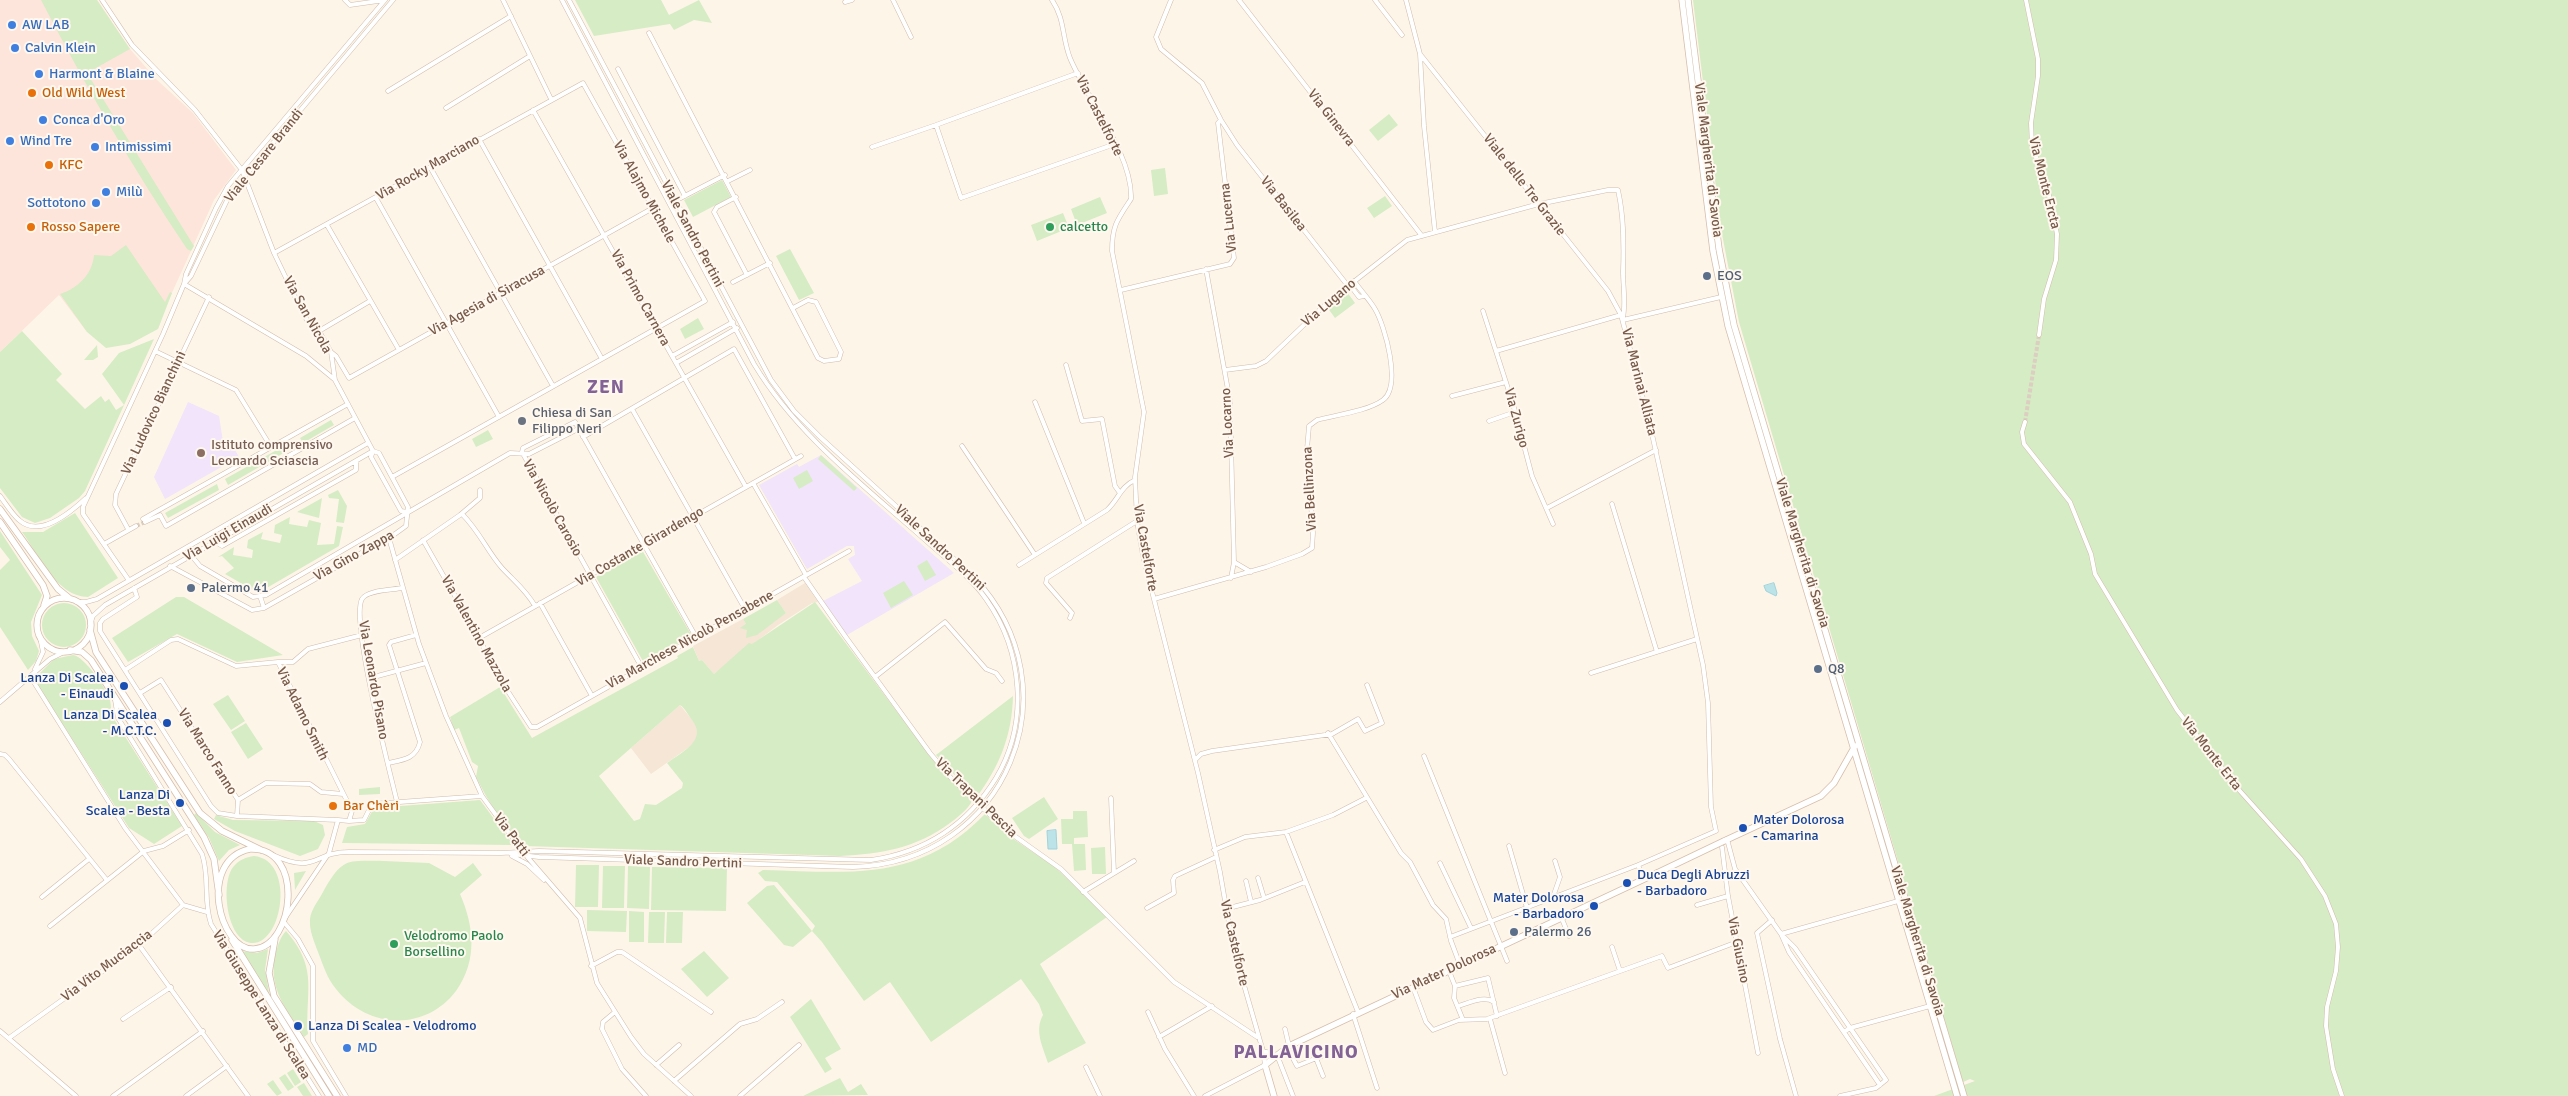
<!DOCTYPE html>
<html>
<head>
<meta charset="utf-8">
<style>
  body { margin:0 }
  canvas { display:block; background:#fdf5e8 }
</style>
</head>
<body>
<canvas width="2568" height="1096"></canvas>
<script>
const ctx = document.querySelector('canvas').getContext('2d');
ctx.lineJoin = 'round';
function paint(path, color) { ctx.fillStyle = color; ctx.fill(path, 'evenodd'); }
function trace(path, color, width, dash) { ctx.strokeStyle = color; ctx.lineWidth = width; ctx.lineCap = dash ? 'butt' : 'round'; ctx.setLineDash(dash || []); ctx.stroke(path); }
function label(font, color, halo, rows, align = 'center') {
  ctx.font = font + ' Signika,sans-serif'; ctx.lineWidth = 4; ctx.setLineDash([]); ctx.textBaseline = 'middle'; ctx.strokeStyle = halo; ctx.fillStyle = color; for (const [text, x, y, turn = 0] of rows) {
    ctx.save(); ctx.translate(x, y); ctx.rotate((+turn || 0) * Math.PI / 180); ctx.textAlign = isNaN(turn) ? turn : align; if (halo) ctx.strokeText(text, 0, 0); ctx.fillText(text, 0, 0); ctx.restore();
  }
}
paint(new Path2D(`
  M805,583L818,602L812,603L778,625L714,674L702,660L699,661L693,646L743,619L746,624L772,622L786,613L777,600Z
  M680,705L697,726V739L692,745L651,774L631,748Z`), '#f5e6d6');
paint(new Path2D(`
  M0,0H97L130,49L156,79L193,113L236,170L214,200L166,306L158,329L87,332L59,295L0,352Z`), '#fee5db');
paint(new Path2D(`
  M188,402L219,416L224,448L235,450L239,457L165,499L154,477Z
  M821,455L954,573L847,635L823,601L862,581L848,559L855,555L854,546H847L807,569L759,485L797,464L799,467Z`), '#f2e4fa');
paint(new Path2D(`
  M41,0H97L130,49L87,73L194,246L191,251L187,249C133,169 85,85 41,0Z
  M575,0H661L669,15L699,0L712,23L694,20L674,30L670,24L594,36Z
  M1693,0H2568V1096H1934L1975,1081L1970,1079L1963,1082L1739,322L1721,229Z
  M1389,114L1398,125L1378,141L1369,130Z
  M1165,168L1168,194L1154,196L1151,170Z
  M722,180L731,197L693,217L684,200Z
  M1385,196L1392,206L1374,218L1367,208Z
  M1100,197L1107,213L1077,225L1071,209Z
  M1063,213L1069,228L1037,241L1031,225Z
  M126,245L165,302L170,292L172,293L158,329L130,344L106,348L87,332L60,294C78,288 92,275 94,255L111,256Z
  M790,249L814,293L799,300L776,256Z
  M1347,292L1355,303L1335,318L1327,307Z
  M698,318L704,329L685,339L680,329Z
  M22,331L62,374L56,380L85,409L101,396L105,402L109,399L116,410L124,405L102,374L119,353L154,339L85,491L79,498L50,518L35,523L22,517L0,488V352Z
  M97,345L98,357L93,360H84Z
  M331,420L334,425L303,443L300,438Z
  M488,430L493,439L476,447L472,439Z
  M291,442L294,447L228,485L225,479Z
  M821,455L857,488L854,491L818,459Z
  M807,470L813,481L799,489L793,478Z
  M217,484L219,490L168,518L165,513Z
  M338,490L347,506L344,523L336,522L339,499L329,498L328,495Z
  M322,498L319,518L297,512Z
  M75,513L118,578L88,597C57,597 38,554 22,532H43Z
  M290,517L289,524L307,527L309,520L321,523L317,545L334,544L337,526L343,527L339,546L258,593L225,574L234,568L222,556L218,557L234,547L233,555L252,558L253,550L247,548L248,540L263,532L261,539L280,543L282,535L274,533L275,525Z
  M0,531L42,595L31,622L32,636L39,651L36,661L28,670L0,627V570L10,560L0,547Z
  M642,550L692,636L644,663L596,577Z
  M927,560L936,575L925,581L917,566Z
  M904,581L913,595L891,608L883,593Z
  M176,597H184L283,655L237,662L177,634L128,662L112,638Z
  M777,600L786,613L757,635L746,638L747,630L740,628L746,624L743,619Z
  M815,602L933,760L972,801C968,809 958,817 950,823C916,848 882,854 840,856L525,846C504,828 488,801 476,777L478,766L472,762L459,728L454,730L450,717L500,687L532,738L678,658L677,656L693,647L699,661L702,660L714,674L749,643L752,644ZM680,705C685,708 688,715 692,720C708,740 682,752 667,763L683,783L682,788L656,805L645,804L640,819L634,821L599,776Z
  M42 625a22 22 0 1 1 44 0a22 22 0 1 1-44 0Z
  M73,655C84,656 107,689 110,700C111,705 111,711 112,716L182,826L154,844L129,828L34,679L54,659Z
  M228,695L245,721L231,730L213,704Z
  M1013,696C1012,735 1000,766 976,798L936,755Z
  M246,723L263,749L248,759L231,732Z
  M380,787V794L359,795V789Z
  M1044,797L1058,819L1029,839L1024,836L1012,818Z
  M480,800L512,843L511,845L342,843L347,827L365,824L374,808Z
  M1073,811H1087L1088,837L1074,838V844H1085L1086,870L1074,871L1072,844H1062L1061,819H1073Z
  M196,813L215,832L240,845L229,850L219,861L209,838L194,815Z
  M985,814L1009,836L1055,867L1107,917L1040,964L1086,1043L1048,1063C1043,1047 1034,1031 1043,1015L1039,1004L1021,979L931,1042L890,982L864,1001L822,942L812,931L793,947L784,945L747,903L767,886L774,885L812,931L815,926L777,882L765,881L758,873L763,870C851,872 918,883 985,814Z
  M216,815L233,820L314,821L323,825L325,835L318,849L300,856L235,831L214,819Z
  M1105,847L1106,874H1092L1091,848Z
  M254,856C296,860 283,946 251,943C226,940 220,881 234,866C239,860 246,857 254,856Z
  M384,861L429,863L455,877L473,863L482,875L460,894C474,926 478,960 456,991C425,1032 367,1029 336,989C327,978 323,965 318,952C314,941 309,930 310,919C311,909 319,900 323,892C343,857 346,861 384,861Z
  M576,865H599L598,907H575Z
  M603,866H625L624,908H602Z
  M628,866L650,867L649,909L627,908Z
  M652,867L727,868L726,911L651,910Z
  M306,871L295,890L294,873Z
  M587,910L627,911L626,932L587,931Z
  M629,911L644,912V942H629Z
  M649,912H665L664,943H648Z
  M667,912H683L682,943H666Z
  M286,931C319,969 305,990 308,1034L304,1037C287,1010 268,989 275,956C277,947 280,937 286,931Z
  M268,949L265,970L270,998L241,951L257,953Z
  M704,951L729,978L707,997L681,969Z
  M811,999L841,1049L825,1058L832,1069L825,1073L790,1017Z
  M293,1069L301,1082L295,1086L287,1073Z
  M285,1074L294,1087L288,1091L279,1078Z
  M840,1078L848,1092L861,1084L868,1095L803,1096Z
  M273,1080L282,1093L277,1096L267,1084Z
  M304,1083L312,1096H303L297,1087Z`), '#d6ecc5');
const water = new Path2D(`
  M1774,583L1777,593L1776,596L1766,591L1764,586Z
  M1056,830L1057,849H1048L1047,831Z`);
paint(water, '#bbe3e8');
trace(water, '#a1d3db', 1);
trace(new Path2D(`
  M2025,422L2039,335
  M136,526L145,522`), '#dccec0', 4, [4, 2]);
const street = new Path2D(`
  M102,0L132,45L195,110L242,170L274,253L300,307L308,322L319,331L331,352L335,380L373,451L379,453L408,507L406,526L395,534L264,608L252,610L170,566
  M345,0L350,5L385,0
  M503,0L551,99
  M893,0L911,37
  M1052,0C1065,19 1062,38 1070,58C1087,99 1133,155 1131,199C1117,220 1112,226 1112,251L1144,412L1135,477L1137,521L1143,556L1198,773L1220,872L1233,947L1263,1051L1265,1065L1205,1096
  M1171,0L1156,37L1161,49L1202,83L1221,120L1237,145L1348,286
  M1239,0L1422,236
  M1375,0L1402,35
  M1406,0L1420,54L1424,126L1435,232
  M2026,0L2038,59V76L2031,123L2032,146L2048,191L2057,234L2056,260L2044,299L2039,335
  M845,2L852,0
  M649,33L818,358L824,361L839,359L841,352L816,302L808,300L793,308
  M1420,54L1608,291L1621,315L1650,425L1703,665L1708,703L1711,807L1716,831L1638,865L1644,879
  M618,69L685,196
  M1078,73L936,125L961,198L1115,144
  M388,91L511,16
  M446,108L530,56
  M533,110L746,487
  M479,139L602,359
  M872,147L936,125
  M430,167L553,386
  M728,181L750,170
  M736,197L717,207L714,212L747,275
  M376,198L499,417
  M675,201L725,175
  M327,225L399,350
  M274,253L583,83L705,301L392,477
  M1206,269L1230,401L1234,562L1231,578
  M733,282L770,263
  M184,284L191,276L230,194L393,0
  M184,284L306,356L334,379
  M1350,285L1359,297L1364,296
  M1121,290L1230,264L1234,258L1218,123L1221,120
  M1483,311L1513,404L1532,476L1553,524
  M1623,320L1721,297
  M319,331L370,301
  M155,351L236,390L271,447
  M1496,351L1621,315
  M331,352L336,356L349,378L653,208
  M672,356L733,322
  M676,363L737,328
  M1066,365L1082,421L1102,419L1115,486L1120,493
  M1225,370L1256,366L1266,361L1328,302L1407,240L1539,204L1608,190H1618C1624,217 1624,243 1623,271C1623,287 1626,302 1623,318
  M1452,396L1506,382
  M1035,402L1084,523
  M632,409L745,609
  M1489,421L1515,412
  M2025,422L2022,432L2024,444L2070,502L2091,554L2095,574L2177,710L2240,791L2301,859L2325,896L2336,924L2338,947L2336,971L2327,1007L2326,1026L2333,1069L2342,1096
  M583,437L734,349L795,459
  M962,446L1035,555
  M373,451L371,457L401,511L408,512
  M522,452L523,448L575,422L696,637
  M522,452L642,668
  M753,483L806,575
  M0,496C6,504 12,514 19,520C40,539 71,512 86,498
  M1612,504L1657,652
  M1547,508L1656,450
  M462,514C480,532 487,551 502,568C514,581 526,590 535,606
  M143,519L348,404
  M145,522L160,515L166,526L355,418
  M128,529L115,505L116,494L209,297
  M389,538L419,644L446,716L482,796L523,852L580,918L597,983L631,1037L644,1054L691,1096
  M423,540L479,638L498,676L531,727H537L849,551
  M214,541L222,546L356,470V461
  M104,544L136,526
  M191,555L200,566L253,597L266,595L510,453L529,454L578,429
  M395,560L460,515L480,498V490
  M1234,562L1251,572
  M1019,565L1107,510C1118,500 1121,486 1135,480
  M804,577L845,636L930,753L951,778L1006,830L1061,869L1174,982L1257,1037
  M128,579L83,514V507L163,334L184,284L186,274L216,208L228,186L385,0
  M134,588L137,597L103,619L100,623V631L211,806L218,813L237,816L338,820
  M260,596L264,608
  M1154,599L1266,567L1302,554L1312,548L1313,533L1307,449L1309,426L1317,420C1336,415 1368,411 1383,400C1402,386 1385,326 1375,309C1369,299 1361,291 1354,281
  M77,602H86L97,599L368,443
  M540,603L592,696
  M1070,618L1072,613L1046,583L1047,578L1137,521
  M90,624L93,616L105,605L373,451
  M479,638L801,456
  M278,662H293L308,649L362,635
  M35,669L43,652L40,637
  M125,670L171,640L178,639L236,666L278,662L352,811L349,821L338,820L329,853L283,921L298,939L313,966V1041L346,1096
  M1591,673L1697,639
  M30,676L125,828L183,905
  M875,677L945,622L986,669L996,673L1002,681
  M370,678L426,663
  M140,693L161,680L238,800L266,783L310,784L321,792L343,794
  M115,700L118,718L202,854C210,877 203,901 211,924L319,1096
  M0,702L50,659L66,651
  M1328,733L1401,853L1410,862L1433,905L1446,919L1451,941L1460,965
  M0,754L5,755L9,759L106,879
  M1424,756L1507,961
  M1195,760L1201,754L1212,751L1332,734L1358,719L1365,731L1382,723L1367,685
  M388,763C403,760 416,759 420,742L389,645L391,642L416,635
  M1111,798L1114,873
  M397,802C390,772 350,620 362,599C367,590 392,590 402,588
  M237,816L238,800
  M349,821L364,820L372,804L482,796
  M1286,832L1358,1012
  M1727,839L1735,869L1781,934L1789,952L1880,1085
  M1509,846L1527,908
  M1722,847L1728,896L1758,1053
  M1214,850L1245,837L1286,832L1333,815L1366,798
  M511,854L539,857L853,867C1006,863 1079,689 974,577L819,436L794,411L771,380L569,0
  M273,855C317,875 312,852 349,852L501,853L539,851L871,860C925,852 968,824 996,778C1029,723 1023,651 986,599C970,576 945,558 924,539C863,485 796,434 754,364L562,0
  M512,856L527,864L544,880
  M1440,863L1471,928
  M1258,878L1264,898
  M1246,881L1251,902
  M1083,892L1134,861
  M42,897L89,859
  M1553,897L1560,877L1555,861
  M1697,905L1728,896
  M1147,908L1174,893L1173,880L1175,876L1216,857
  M1225,909L1260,900L1305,882
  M1562,919L1569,936
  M1772,920L1757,933L1780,1039L1796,1096
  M50,926L144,851L163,846L189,830
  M1781,934L1898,901
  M1450,937L1638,865
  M1784,937L1795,948L1886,1080L1876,1088L1840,1096
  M139,945L248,1096
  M1612,947L1620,971
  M591,966L617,952H622L711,1012
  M1449,971L1455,986L1454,998L1463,1020
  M1455,986L1488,978L1497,1016
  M1413,987L1426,1022L1433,1030L1459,1020L1487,1019L1662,956L1668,968L1737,942
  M1458,1006C1469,1003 1484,995 1494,1002
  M615,1012L603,1022L602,1029L622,1069L646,1096
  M1148,1012L1165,1049L1194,1096
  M1353,1014L1377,1088
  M123,1019L171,987
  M1490,1019L1505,1073
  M1285,1029L1289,1046
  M0,1031L76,1096
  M1844,1032L1850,1028L1930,1006
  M1159,1037L1212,1006
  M9,1038L139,945L183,905L207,912
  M1287,1047L1297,1066L1329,1053
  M1263,1051L1277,1055L1293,1096
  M1316,1058L1323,1076
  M656,1065L679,1045
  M1086,1067L1100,1096
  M674,1081L740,1024L757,1019L782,1002
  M113,1096L203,1031
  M186,1096L227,1066
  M740,1096L799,1045`);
const secondary = new Path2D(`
  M1682,0L1713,251L1728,326L1957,1096
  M1688,0L1719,249L1734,325L1964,1096
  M0,509L58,589L69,598
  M0,522L43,585L47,596L44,605
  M37 625a27 27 0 1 1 54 0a27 27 0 1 1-54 0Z
  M90,630L96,652L200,813L222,831L261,850
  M70,650L82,652L91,660L204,837L214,859L219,895
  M1724,841L1821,796L1834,783L1855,746
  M250,849C306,847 294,947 254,949C219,951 197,860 250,849Z
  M275,939L269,973L274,996L337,1096
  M232,940L329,1096
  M1274,1096L1265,1065L1289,1046L1657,873`);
trace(street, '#d0bcac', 5);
trace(secondary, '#d6beac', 7);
trace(street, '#fff', 4);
trace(secondary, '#fff', 5.5);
const secondaryBridge = new Path2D(`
  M1657,873L1724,841`);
trace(secondaryBridge, '#d6beac', 7, []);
trace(secondaryBridge, '#fff', 5.5);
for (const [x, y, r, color] of [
  [12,25,5,"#3f7fe0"],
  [15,48,5,"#3f7fe0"],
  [39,74,5,"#3f7fe0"],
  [32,93,5,"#e8710a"],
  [43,120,5,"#3f7fe0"],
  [10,141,5,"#3f7fe0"],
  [95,147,5,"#3f7fe0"],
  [49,165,5,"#e8710a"],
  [106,192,5,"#3f7fe0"],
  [96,203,5,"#3f7fe0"],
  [31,227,5,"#e8710a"],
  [1050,227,5,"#2e9e5b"],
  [1707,276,5,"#5c6f8a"],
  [522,421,5,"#6b7280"],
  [201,453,5,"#8d6e63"],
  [191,588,5,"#5c6f8a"],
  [1818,669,5,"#5c6f8a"],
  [124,686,5,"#1a4fb4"],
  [167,723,5,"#1a4fb4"],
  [180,803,5,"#1a4fb4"],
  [333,806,5,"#e8710a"],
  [1743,828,5,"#1a4fb4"],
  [1627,883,5,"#1a4fb4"],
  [1594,906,5,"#1a4fb4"],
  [1514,932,5,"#5c6f8a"],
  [394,944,5,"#2e9e5b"],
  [298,1026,5,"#1a4fb4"],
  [347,1048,5,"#3f7fe0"]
]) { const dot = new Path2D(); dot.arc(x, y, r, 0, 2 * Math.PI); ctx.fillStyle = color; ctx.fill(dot); trace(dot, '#fff8ef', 2); }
label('14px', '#366cbe', '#fff8ef', [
  ["AW LAB",22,25],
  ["Calvin Klein",25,48],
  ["Harmont & Blaine",49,74],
  ["Conca d'Oro",53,120],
  ["Wind Tre",20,141],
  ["Intimissimi",105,147],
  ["Milù",116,192],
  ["Sottotono",86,203,"right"],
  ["MD",357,1048]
], 'left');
label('14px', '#c56008', '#fff8ef', [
  ["Old Wild West",42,93],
  ["KFC",59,165],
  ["Rosso Sapere",41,227],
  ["Bar Chèri",343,806]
], 'left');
label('14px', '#795a4a', '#fff8ef', [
  ["Via Castelforte",1099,116,63],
  ["Via Ginevra",1331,118,52],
  ["Viale Cesare Brandi",264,156,-51],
  ["Viale Margherita di Savoia",1708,160,83],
  ["Via Rocky Marciano",428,168,-30],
  ["Via Monte Ercta",2044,183,76],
  ["Viale delle Tre Grazie",1524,185,52],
  ["Via Alajmo Michele",644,192,61],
  ["Via Basilea",1283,204,52],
  ["Via Lucerna",1229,218,-96],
  ["Viale Sandro Pertini",692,234,62],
  ["Via Primo Carnera",640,298,61],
  ["Via Agesia di Siracusa",487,301,-29],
  ["Via Lugano",1329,303,-40],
  ["Via San Nicola",307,315,61],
  ["Via Marinai Alliata",1639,382,76],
  ["Via Ludovico Bianchini",154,413,-65],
  ["Via Zurigo",1516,418,75],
  ["Via Locarno",1228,423,-93],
  ["Via Bellinzona",1310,489,-93],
  ["Via Nicolò Carosio",552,508,61],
  ["Via Luigi Einaudi",228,533,-30],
  ["Via Costante Girardengo",640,547,-30],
  ["Viale Sandro Pertini",940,548,43],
  ["Via Castelforte",1145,548,80],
  ["Viale Margherita di Savoia",1802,553,73],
  ["Via Gino Zappa",354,556,-29],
  ["Via Valentino Mazzola",476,634,61],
  ["Via Marchese Nicolò Pensabene",690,640,-29],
  ["Via Leonardo Pisano",373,680,80],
  ["Via Adamo Smith",302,714,64],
  ["Via Marco Fanno",207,752,58],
  ["Via Monte Erta",2211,754,52],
  ["Via Trapani Pescia",976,798,44],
  ["Via Patti",511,835,53],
  ["Viale Sandro Pertini",683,862,2],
  ["Viale Margherita di Savoia",1917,941,73],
  ["Via Castelforte",1234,943,77],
  ["Via Giusino",1738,950,79],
  ["Via Vito Muciaccia",107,966,-37],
  ["Via Mater Dolorosa",1444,972,-25],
  ["Via Giuseppe Lanza di Scalea",261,1005,58]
]);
label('14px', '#27864d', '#fff8ef', [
  ["calcetto",1060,227],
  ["Velodromo Paolo",404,936],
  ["Borsellino",404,952]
], 'left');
label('14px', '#4e5e75', '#fff8ef', [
  ["EOS",1717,276],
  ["Palermo 41",201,588],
  ["Q8",1828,669],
  ["Palermo 26",1524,932]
], 'left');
label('14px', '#5b616d', '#fff8ef', [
  ["Chiesa di San",532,413],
  ["Filippo Neri",532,429]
], 'left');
label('14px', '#785e54', '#fff8ef', [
  ["Istituto comprensivo",211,445],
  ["Leonardo Sciascia",211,461]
], 'left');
label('14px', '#164399', '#fff8ef', [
  ["Lanza Di Scalea",114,678],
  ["- Einaudi",114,694],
  ["Lanza Di Scalea",157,715],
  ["- M.C.T.C.",157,731],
  ["Lanza Di",170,795],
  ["Scalea - Besta",170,811],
  ["Mater Dolorosa",1753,820,"left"],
  ["- Camarina",1753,836,"left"],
  ["Duca Degli Abruzzi",1637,875,"left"],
  ["- Barbadoro",1637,891,"left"],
  ["Mater Dolorosa",1584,898],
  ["- Barbadoro",1584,914],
  ["Lanza Di Scalea - Velodromo",308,1026,"left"]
], 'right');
ctx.letterSpacing = '1px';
label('bold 19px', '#836295', '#fff8ef', [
  ["ZEN",606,388],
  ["PALLAVICINO",1296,1053]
]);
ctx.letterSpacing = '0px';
</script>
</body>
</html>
